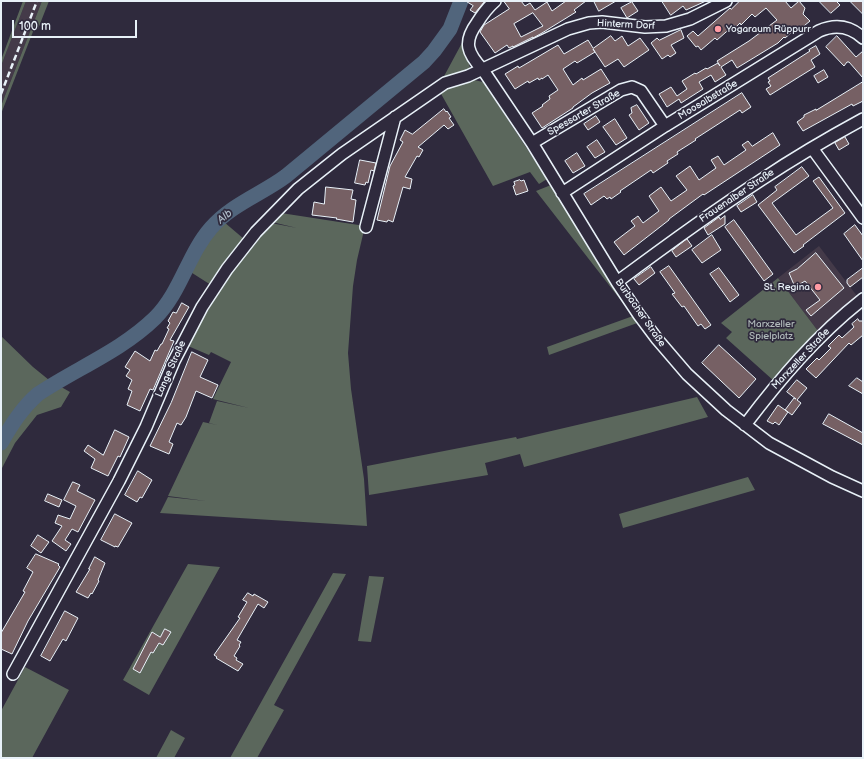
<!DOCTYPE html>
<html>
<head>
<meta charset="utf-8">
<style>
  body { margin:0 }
  #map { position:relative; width:864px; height:759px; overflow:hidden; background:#2f2a3d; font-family:"Balsamiq Sans",sans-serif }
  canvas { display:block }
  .frame { position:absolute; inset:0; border:2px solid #e8f1f8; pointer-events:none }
  .scale { position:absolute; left:12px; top:20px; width:125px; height:18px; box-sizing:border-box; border:2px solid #e8f1f8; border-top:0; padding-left:5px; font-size:12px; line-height:14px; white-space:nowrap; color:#e8f1f8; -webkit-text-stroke:3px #2f2a3d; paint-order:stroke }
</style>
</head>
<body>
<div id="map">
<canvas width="864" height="759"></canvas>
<div class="frame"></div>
<div class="scale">100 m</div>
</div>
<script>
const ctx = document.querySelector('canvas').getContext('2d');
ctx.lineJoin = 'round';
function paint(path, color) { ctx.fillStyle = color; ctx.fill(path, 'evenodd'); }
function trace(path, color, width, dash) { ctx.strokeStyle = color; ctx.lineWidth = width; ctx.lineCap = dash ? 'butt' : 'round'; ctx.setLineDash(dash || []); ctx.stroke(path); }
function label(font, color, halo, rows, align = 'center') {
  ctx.font = font + ' "Balsamiq Sans",sans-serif'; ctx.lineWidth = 3.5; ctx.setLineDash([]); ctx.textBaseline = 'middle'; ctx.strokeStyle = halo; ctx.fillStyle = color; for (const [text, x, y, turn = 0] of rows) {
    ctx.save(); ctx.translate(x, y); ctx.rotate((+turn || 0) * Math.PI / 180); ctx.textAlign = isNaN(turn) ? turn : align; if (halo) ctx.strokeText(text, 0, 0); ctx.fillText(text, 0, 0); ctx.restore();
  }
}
paint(new Path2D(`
  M26,1H42L1,106V66Z
  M819,246L857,296L818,331L778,278Z`), '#443a49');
paint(new Path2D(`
  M23,1H26L1,66V60Z
  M42,1H49L38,29H34L1,114V106Z
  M463,41L470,68L468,72L442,80Z
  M474,80L483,82L547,179L539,184L530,172L493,186L440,92L452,86Z
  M551,185L640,322L549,355L547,347L633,316L536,191Z
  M281,213L365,226L357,260L353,286L348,353L351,389L364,479L367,526L160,513L168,497L206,501L168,496L203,422L217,425L209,423L217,401L249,408L213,399L231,362L211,352L209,355L188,346C211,302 238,261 271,223L297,228L272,222Z
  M224,222L244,239L230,256L211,285L189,271L203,249Z
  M778,278L818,331L774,381L726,338L732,332L721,323Z
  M1,336L33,367L49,380L70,392L61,407L37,415L15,443L1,470Z
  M697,397L708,417L524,467L520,454L485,463L488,475L369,495L367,466L516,437L517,439Z
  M748,477L755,490L623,528L619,514Z
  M188,564L220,567L149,695L123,680Z
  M333,573L346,574L274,705L284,710L257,758H230Z
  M369,576L384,577L371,642L358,641Z
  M25,667L69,690L32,758H1V711Z
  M171,730L185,738L174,758H156Z`), '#5b675c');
trace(new Path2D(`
  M1,443C12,424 22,408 38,394C77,368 121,351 155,318C181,292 188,254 211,228C232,204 262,194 286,176L424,62L434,51L450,29L461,1`), '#51657c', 15);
const building = new Path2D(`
  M466,1H485L475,13L470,10L473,6Z
  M504,1H521L525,6L530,3L535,10L547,2L552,11L566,1H586L574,10L576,12L542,33L533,38V37L513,47V46L509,48L507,45L495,53L480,32L484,25L509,9ZM533,13L543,26L521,37L514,24Z
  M594,1H616L599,11Z
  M662,1H706L686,10L683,6L671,15Z
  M740,1H785L791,8L799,1L805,8L803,14L810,21L799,30L797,28L785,38L784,37L778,43L737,68L732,60L721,67L726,75L715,82L711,75L699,82L703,89L681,103L679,99L667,107L659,94L671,87L677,96L687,89L682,81L695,73L696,74L706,68L707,69L718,63L720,66L717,61L749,41L777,20L766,8L755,17L752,14L741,25L740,23L736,27L734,25L717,40L715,38L701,50L698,46L696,47L687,36L693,31L698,36L730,8L731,9Z
  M819,1H836L840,5L831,13Z
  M850,1H863V14Z
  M632,2L638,11L627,18L621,8Z
  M681,30L684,38L671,45L676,53L670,57L668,55L662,59L651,43L657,38L659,40Z
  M611,36L615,41L622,36L628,46L640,38L649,50L624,67L618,59L605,67L593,49L595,52L577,63L575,61L563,69L573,85L582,78L583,80L601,69L610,83L592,93L573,107V108L542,128L532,113L543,106L542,105L550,99L549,96L558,90L548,75L542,79V78L539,80L538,78L529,83L528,81L515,89L505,74L518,66L519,68L558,45L564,54L588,40L593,48Z
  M837,36L856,57L863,51V78L849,62H847L844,66L826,47Z
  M816,46L820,54L811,60L815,67L770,95L766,89L771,86L768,82L770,81L768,78L810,51L809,50Z
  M824,70L828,77L818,83L814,76Z
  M863,82V101L853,106L852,104L803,131L797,122L804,117V115L816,109V110Z
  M742,93L751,107L742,113L740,110L695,139L696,140L677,152L678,154L667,161L668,163L653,173L651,170L620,191L621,192L611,199L610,197L607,199L604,196L591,205L584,194Z
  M637,105L649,123L639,130L629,115L632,113L631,108Z
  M444,109L446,112L447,111L451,117L449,118L454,125L448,129L444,125L418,147L423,150L419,157L417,156L405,177L412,179L410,189L403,187L393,222L388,220L387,222L377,220L390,166L403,142L400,140L405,130L412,134Z
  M596,116L600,122L588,130L584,124Z
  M615,119L627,138L616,145L603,127Z
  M773,133L780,145L704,195L703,194L669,219V220L624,255L614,242L635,226L631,221L638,216L643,223L659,211L649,196L661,187L671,201L687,190L676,176L690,166L699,180L716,168L711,160L718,156L724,165L746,150L742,145L748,141L752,146Z
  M845,137L849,144L839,150L835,143Z
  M597,140L605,152L595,158L587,147Z
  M577,153L585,166L573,173L565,161Z
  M360,160L376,163L374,171L371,170L368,183L366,182L365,185L355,183Z
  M802,167L809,176L772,203L796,235L833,208L813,181L819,177L845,213L803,245L804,246L794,253L758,205L777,190L775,187Z
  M520,180L521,181L524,180L528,191L516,195L513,186L515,185L514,182Z
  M326,187L353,190L351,199L356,200L353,222L336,219L337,218L312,215L314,202L324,204Z
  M753,195L757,202L741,212L737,206Z
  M725,216V224L708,235L704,228L719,217L720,219Z
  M734,220L773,274L764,281L725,227Z
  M855,225L863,236V261L844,234Z
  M712,235L721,250L702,263L692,250Z
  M687,239L692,246L676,257L672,251Z
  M816,253L844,288L811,316L806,310L820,300L805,281L795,287L789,273L797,269Z
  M669,266L711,325L705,329L701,324L698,326L684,306L682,307L672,294L675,293L660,272Z
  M651,267L655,273L639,285L634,279Z
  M719,268L739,295L730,302L710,274Z
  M863,268V277L850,287L847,283V280Z
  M182,303L189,307L170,340L174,341L153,390L150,389L140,411L127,405L132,391L128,389L132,380L126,376L130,370L125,367L135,351L150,361L155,350L157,351L161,344H162L169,329L167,328L170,323L168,321L173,312L176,313Z
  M858,319L859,321H863V335L851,345L849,343L816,378L806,369L817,358L819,360L831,348L828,346L839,335L842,338L854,327L852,324Z
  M719,345L756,379L739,398L702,363Z
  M192,352L208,360L200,377L218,385L212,398L196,391L186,417L181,425L177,423L169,442L173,444L169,454L150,446L171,403Z
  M857,378L863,382V394L849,386Z
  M797,380L807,388L797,400L801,403L792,415L788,412L779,425L775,422L773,424L767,421L778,405L788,412L785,410L794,398L796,399L787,392Z
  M829,414L863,433V445L823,424Z
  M115,430L129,437L120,457L118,456L108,476L91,468L95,459L84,451L88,445L103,455Z
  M138,471L152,480L142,498L140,497L137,502L125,495Z
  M73,482L80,485L77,491L95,500L78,532L72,529L65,540L71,544L66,551L52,541L62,526L55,523L58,515L70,519L76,506L64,500Z
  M48,494L62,500L59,507L45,501Z
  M115,514L132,523L118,547L115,546V547L101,540Z
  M38,535L49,542L41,553L31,546Z
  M36,554L59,564L58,565L60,567L28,621L12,654L1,649V633L25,592L23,591L33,572L27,568Z
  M95,557L105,563L98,580L99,581L92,594L91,593L88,598L76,592L90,569H89Z
  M248,593L253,596L254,594L268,602L264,608L258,604L237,640L241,642L239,645L240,646L234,656L237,658L236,660L243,664L238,671L216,658L217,657L214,655L240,618L238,617L247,602L243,600Z
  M65,611L78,618L66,641L63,639L50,661L41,656Z
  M165,629L171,632L163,645L159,643L153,653L151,652L140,673L133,669L152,632L160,637Z`);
paint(building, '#766064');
trace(building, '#e8f1f8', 1);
const minor = new Path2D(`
  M495,1C488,7 482,15 477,23C463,42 467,53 483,70L532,143L617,282L639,315L657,339L687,374L726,410L769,443L832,477L863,491
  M532,143L621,90L632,87L641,91L665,126
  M812,148L863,218
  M562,193L665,126L819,31C835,24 850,26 863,38
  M366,227L395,117
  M617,282C664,247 712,212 761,180C794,158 828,138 863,119
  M745,425C780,379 817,335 863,299
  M13,674L119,481L146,427L174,361L202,307L227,269L256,232L298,189L342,154L445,83L468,76L568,29L589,23L602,22L645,27L666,26L690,19L726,1`);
trace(minor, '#e8f1f8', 14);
trace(minor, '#2f2a3d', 11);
trace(new Path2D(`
  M1,94L37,1`), '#e8f1f8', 2.5, [6, 3]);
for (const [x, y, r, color] of [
  [718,29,4,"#ff9aa2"],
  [818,287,4,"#ff9aa2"]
]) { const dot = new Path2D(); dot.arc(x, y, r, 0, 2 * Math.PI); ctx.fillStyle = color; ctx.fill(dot); trace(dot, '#2f2a3d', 1.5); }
label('10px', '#e8f1f8', '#2f2a3d', [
  ["Hinterm Dorf",626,25,3],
  ["Moosalbstraße",708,100,-31],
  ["Spessarter Straße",584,113,-30],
  ["Frauenalber Straße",737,196,-34],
  ["Burbacher Straße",640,313,55],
  ["Marxzeller Straße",801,359,-47],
  ["Lange Straße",171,369,-66]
]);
label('10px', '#e8f1f8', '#2f2a3d', [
  ["Yogaraum Rüppurr",726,29],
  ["St. Regina",810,287,"right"]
], 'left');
label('10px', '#b0baba', '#2f2a3d', [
  ["Marxzeller",771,324],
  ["Spielplatz",771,336]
]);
label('italic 11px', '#acb9c6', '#2f2a3d', [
  ["Alb",225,217,-40]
]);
</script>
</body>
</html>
